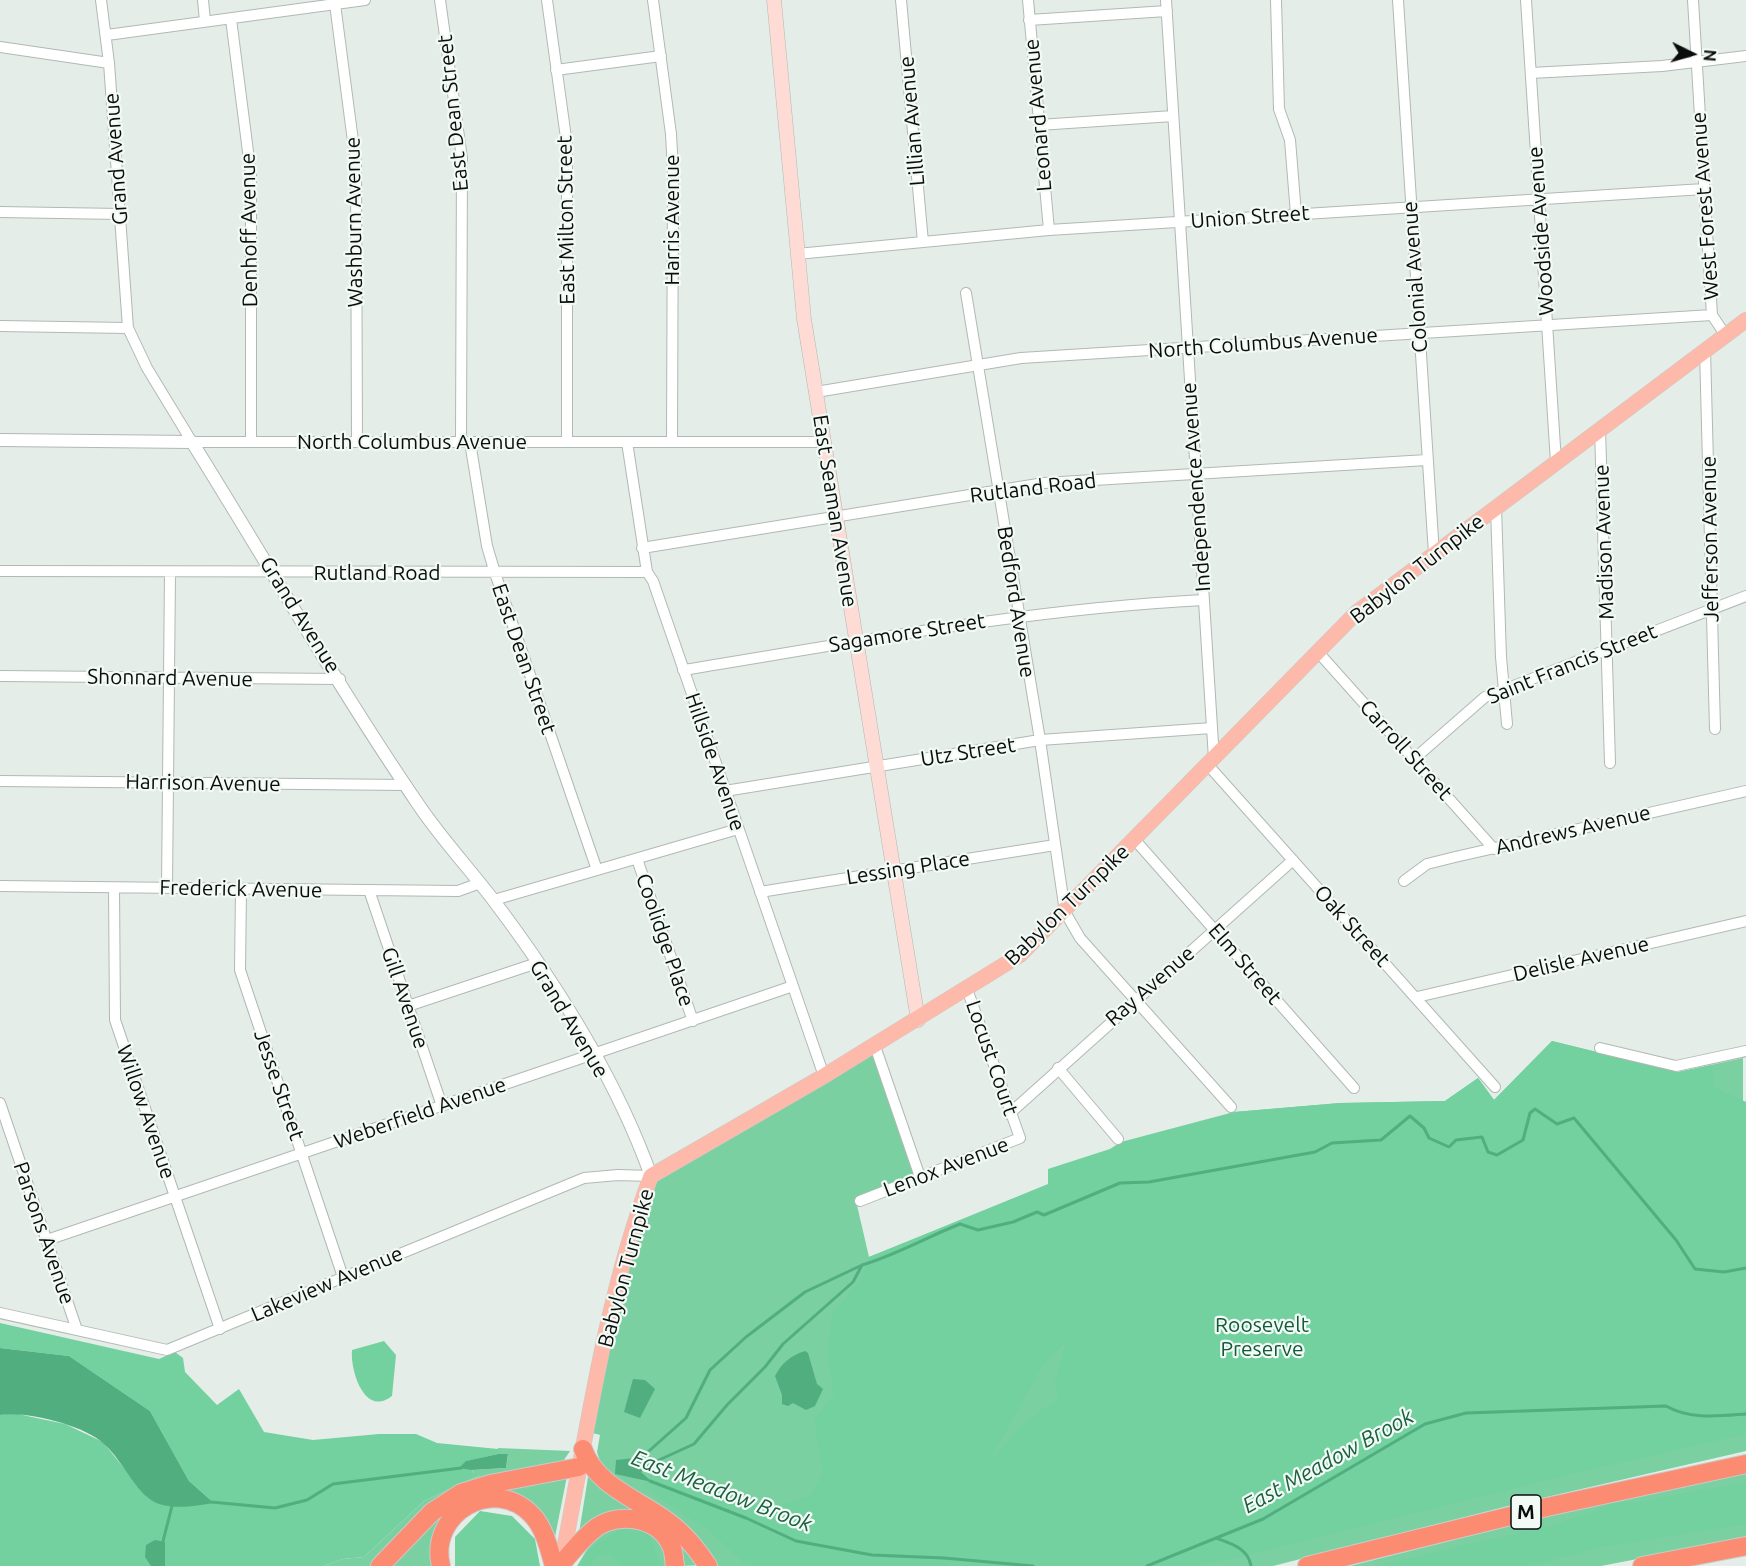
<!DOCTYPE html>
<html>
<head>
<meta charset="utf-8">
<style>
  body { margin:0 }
  #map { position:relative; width:1746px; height:1566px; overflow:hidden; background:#e5ede8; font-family:Ubuntu,sans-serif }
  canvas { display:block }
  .north { position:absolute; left:1662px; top:24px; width:60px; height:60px; -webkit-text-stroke:4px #f2faf5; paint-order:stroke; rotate:95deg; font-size:16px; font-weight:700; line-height:24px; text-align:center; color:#0b0d0c }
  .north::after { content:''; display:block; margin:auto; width:21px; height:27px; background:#0b0d0c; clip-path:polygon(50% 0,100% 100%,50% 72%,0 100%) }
</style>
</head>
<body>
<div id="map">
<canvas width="1746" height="1566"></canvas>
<div class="north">N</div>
</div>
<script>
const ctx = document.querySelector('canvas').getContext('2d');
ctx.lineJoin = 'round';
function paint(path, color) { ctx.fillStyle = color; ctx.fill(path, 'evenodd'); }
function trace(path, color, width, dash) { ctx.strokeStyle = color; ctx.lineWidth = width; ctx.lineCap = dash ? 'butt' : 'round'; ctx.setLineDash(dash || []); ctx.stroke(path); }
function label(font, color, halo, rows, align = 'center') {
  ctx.font = font + ' Ubuntu,sans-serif'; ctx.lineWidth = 4.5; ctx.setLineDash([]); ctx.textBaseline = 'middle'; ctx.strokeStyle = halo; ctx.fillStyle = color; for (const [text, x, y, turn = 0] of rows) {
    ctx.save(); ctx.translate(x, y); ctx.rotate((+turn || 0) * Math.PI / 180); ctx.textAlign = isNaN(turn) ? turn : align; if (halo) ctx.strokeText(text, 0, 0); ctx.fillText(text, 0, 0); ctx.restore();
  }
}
paint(new Path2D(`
  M1552,1041L1678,1072L1743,1058V1101L1746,1102V1451L1508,1506L1273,1566H716L602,1468L597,1452L600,1435L585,1431L650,1177L874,1048L918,1175L856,1201L869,1257L1234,1112L1340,1103L1445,1101L1478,1078L1494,1100Z
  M498,1448L570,1451L562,1463L458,1488L375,1566H323L343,1559L364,1557L424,1501L480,1475L474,1474L472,1470L506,1468L508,1455L498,1454Z
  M589,1471L648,1513L703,1565L683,1566L641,1515L579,1533Z
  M1746,1472V1538L1601,1566H1350L1624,1497Z
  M567,1476L553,1547L534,1508L457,1506L437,1566H388L423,1526L471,1493Z
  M622,1523L660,1535L672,1566H577L591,1543L589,1540Z`), '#7bd0a2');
paint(new Path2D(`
  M1552,1041L1678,1072L1712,1065L1714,1087L1746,1102V1434L1542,1481L1234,1559L1194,1566H747L712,1533L641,1486L653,1473L650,1470L673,1466L665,1476L717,1494L775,1506L810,1497L823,1473L814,1419L834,1395L827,1355L832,1314L858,1283L869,1257L1048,1184V1169L1110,1149L1121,1142L1234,1112L1340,1103L1445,1101L1478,1078L1494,1100ZM1066,1342L1055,1380L1058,1401C1028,1413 1013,1439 990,1460L1043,1365Z
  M0,1323L159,1359L175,1352L183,1358L185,1372L217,1405L239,1389L264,1432L313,1440L379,1434H416L437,1443L498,1449V1454L467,1461L474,1474H482L424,1501L364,1557L343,1559L323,1566H165V1543L149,1559L151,1566H0V1415L13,1413L65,1424L103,1442L147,1497L172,1506L213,1502L189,1481L150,1411L69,1356L0,1348Z
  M384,1341L396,1355L392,1396C364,1418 350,1369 352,1350Z
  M1746,1482V1524L1602,1547L1529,1566H1374L1557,1524L1615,1503L1642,1501Z
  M480,1511L512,1516L535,1539L540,1566H455V1537Z
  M632,1527L649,1534L661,1566H619L613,1556L597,1557L590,1566H581C587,1543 611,1533 632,1527Z`), '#73d09f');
paint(new Path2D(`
  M0,1348L69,1356L150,1411L189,1481L214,1503C194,1506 164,1512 147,1497C132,1484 120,1458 104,1444C84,1425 27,1411 0,1415Z
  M805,1351L808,1353L817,1384L823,1389L815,1406L806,1410L793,1403L788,1406L782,1404V1395L775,1376C781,1364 791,1355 805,1351Z
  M633,1379L645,1380L655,1389L640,1418L624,1412Z
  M498,1454H508L506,1468L472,1470L459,1468L466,1461Z
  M643,1457V1463L652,1465L641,1472L652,1482L615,1474L616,1460Z
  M155,1540L165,1542V1566H151L145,1557L146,1545Z`), '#51ae7f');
trace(new Path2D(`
  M640,1459L686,1418L710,1370L746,1337L805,1292L860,1266
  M648,1465L694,1444L727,1405L765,1367L783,1344L853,1282L862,1265C896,1255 927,1237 960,1224L978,1230L1013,1222L1037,1212L1044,1215L1120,1183L1149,1182L1315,1152L1332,1143L1381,1140L1410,1116L1424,1128L1429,1138L1449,1147L1456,1140L1482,1137L1488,1152L1497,1155L1523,1140L1530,1113L1535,1109L1557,1124L1574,1118L1676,1240L1695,1269L1724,1272L1746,1268
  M650,1481L746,1518L796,1541L872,1555L944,1558L1033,1566
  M211,1502L275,1508L307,1500L333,1484L461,1468
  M1216,1538C1230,1543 1248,1548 1251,1566
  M162,1545L172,1506
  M1147,1566L1263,1519L1425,1424L1466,1413L1666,1406C1690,1420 1719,1416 1746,1414`), '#51ae7f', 3);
const minor = new Path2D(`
  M101,0L109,63L128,328L147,368L192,442H824
  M203,0L205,21
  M440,0L462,158L461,442
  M547,0L567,145V442
  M653,0L671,134L673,171L672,442
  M901,0L923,242
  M1028,0L1049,230
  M1166,0L1214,759
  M1276,0L1279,109L1290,140L1296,214
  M1398,0L1434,554
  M1526,0L1556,462
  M1693,0L1712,315L1726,336
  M335,4L356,164L357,442
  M231,19L251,175V442
  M1029,20L1167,11
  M107,35L365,0
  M0,47L109,63
  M556,70L661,56
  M1531,73L1662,66L1746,56
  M1039,125L1173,116
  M0,212L120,214
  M797,254L1049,230L1704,189
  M966,293L1040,740L1065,912L1080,938L1231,1107
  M0,326L128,328
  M1705,350L1715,729
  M816,392L1021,358L1712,315
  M1600,429L1610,763
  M470,442L487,546L495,573L597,870
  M627,442L647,572L653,581L824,1076
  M1496,508L1501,657L1507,724
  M642,548L1044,483L1427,460
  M0,571L647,572
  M1318,652L1494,849
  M683,670C856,642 1028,609 1203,600
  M0,676L340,679
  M1414,759L1485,697L1746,596
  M1208,765L1495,1087
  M0,781L406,785
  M725,791L1040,740L1212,728
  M1135,840L1354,1088
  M637,859L693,1021
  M1404,881L1427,864L1455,857L1746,791
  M0,886L458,891L480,883
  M114,888L115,1020L220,1329
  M167,888L170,572
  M241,889L240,970L343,1277
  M369,890L442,1106
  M760,892L1055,845
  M494,900L738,829
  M1417,997L1746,921
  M408,1006L537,963
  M875,1046L920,1177
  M1600,1048L1676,1066L1746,1051
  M1058,1068L1118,1139
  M0,1103L77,1330
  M1009,1114L1293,860
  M860,1201L1020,1138L967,989
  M47,1240L793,986
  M0,1313L167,1350L584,1178L618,1175L651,1176`);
const tertiary = new Path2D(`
  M0,440L192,442C267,562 338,687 418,804C440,837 467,866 491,897C554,980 616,1078 651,1176`);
const secondary = new Path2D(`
  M774,0L804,319L918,1020`);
const primary = new Path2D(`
  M561,1565C587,1435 604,1301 651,1176L824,1076L1020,955L1356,613L1746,320`);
const motorway = new Path2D(`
  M583,1449C596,1486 638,1499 667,1521C684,1533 697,1549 708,1566
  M561,1564C573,1551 583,1537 597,1527C621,1511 661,1518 672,1548C674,1553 674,1560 675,1566
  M380,1566L432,1512L461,1493L490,1484L579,1467
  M441,1566C428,1513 494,1475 532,1515C545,1529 549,1549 554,1566
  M1307,1566L1547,1507L1746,1464
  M1642,1566L1746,1546`);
trace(minor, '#b1b9b4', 12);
trace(tertiary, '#b1b9b4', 14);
trace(secondary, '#b1b9b4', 15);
trace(primary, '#c9caca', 16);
trace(motorway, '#c9caca', 20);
trace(minor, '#fff', 10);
trace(tertiary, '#fff', 12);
trace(secondary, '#fedcd5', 14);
trace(primary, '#fdbaaa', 15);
trace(motorway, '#fb8c72', 18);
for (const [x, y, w] of [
  [1526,1512,30]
]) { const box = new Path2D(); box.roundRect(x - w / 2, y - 17, w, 34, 4.5); ctx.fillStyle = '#f2faf5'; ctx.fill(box); trace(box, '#0b0d0c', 1.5); }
label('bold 20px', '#0b0d0c', null, [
  ["M",1526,1512]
]);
label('21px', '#0b0d0c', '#f2faf5', [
  ["East Dean Street",453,113,-96],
  ["Leonard Avenue",1038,115,-95],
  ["Lillian Avenue",912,121,-95],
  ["Grand Avenue",116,159,-94],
  ["West Forest Avenue",1705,206,-94],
  ["Union Street",1250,217,-4],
  ["East Milton Street",566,220,-91],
  ["Harris Avenue",672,220,-90],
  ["Washburn Avenue",354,222,-91],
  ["Denhoff Avenue",249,230,-91],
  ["Woodside Avenue",1541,231,-94],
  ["Colonial Avenue",1415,277,-94],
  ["North Columbus Avenue",1263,343,-4],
  ["North Columbus Avenue",412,442],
  ["Independence Avenue",1196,487,-94],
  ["Rutland Road",1033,488,-7],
  ["East Seaman Avenue",835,511,81],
  ["Jefferson Avenue",1710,539,-91],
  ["Madison Avenue",1604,542,-92],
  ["Babylon Turnpike",1417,569,-38],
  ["Rutland Road",377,573],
  ["Bedford Avenue",1016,602,81],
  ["Grand Avenue",300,615,58],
  ["Sagamore Street",907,633,-9],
  ["East Dean Street",524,659,71],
  ["Saint Francis Street",1572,664,-22],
  ["Shonnard Avenue",170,678,1],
  ["Carroll Street",1406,750,48],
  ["Utz Street",968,752,-9],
  ["Hillside Avenue",715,762,71],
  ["Harrison Avenue",203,783,1],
  ["Andrews Avenue",1573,830,-13],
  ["Lessing Place",908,868,-9],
  ["Frederick Avenue",241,889,1],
  ["Babylon Turnpike",1067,905,-44],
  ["Oak Street",1352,926,48],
  ["Coolidge Place",665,940,71],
  ["Delisle Avenue",1581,959,-13],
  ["Elm Street",1245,964,49],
  ["Ray Avenue",1150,986,-41],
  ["Gill Avenue",405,998,71],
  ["Grand Avenue",569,1019,59],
  ["Locust Court",992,1058,71],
  ["Jesse Street",279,1085,71],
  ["Willow Avenue",146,1112,71],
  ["Weberfield Avenue",420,1113,-19],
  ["Lenox Avenue",946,1167,-21],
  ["Parsons Avenue",44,1233,71],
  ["Babylon Turnpike",626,1268,-75],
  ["Lakeview Avenue",327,1284,-23]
]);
label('21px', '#125a3a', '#f2faf5', [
  ["Roosevelt",1262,1325],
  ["Preserve",1262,1349]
]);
label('italic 22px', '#1b6040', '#f2faf5', [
  ["East Meadow Brook",1328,1461,-29],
  ["East Meadow Brook",722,1491,21]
]);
</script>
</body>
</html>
